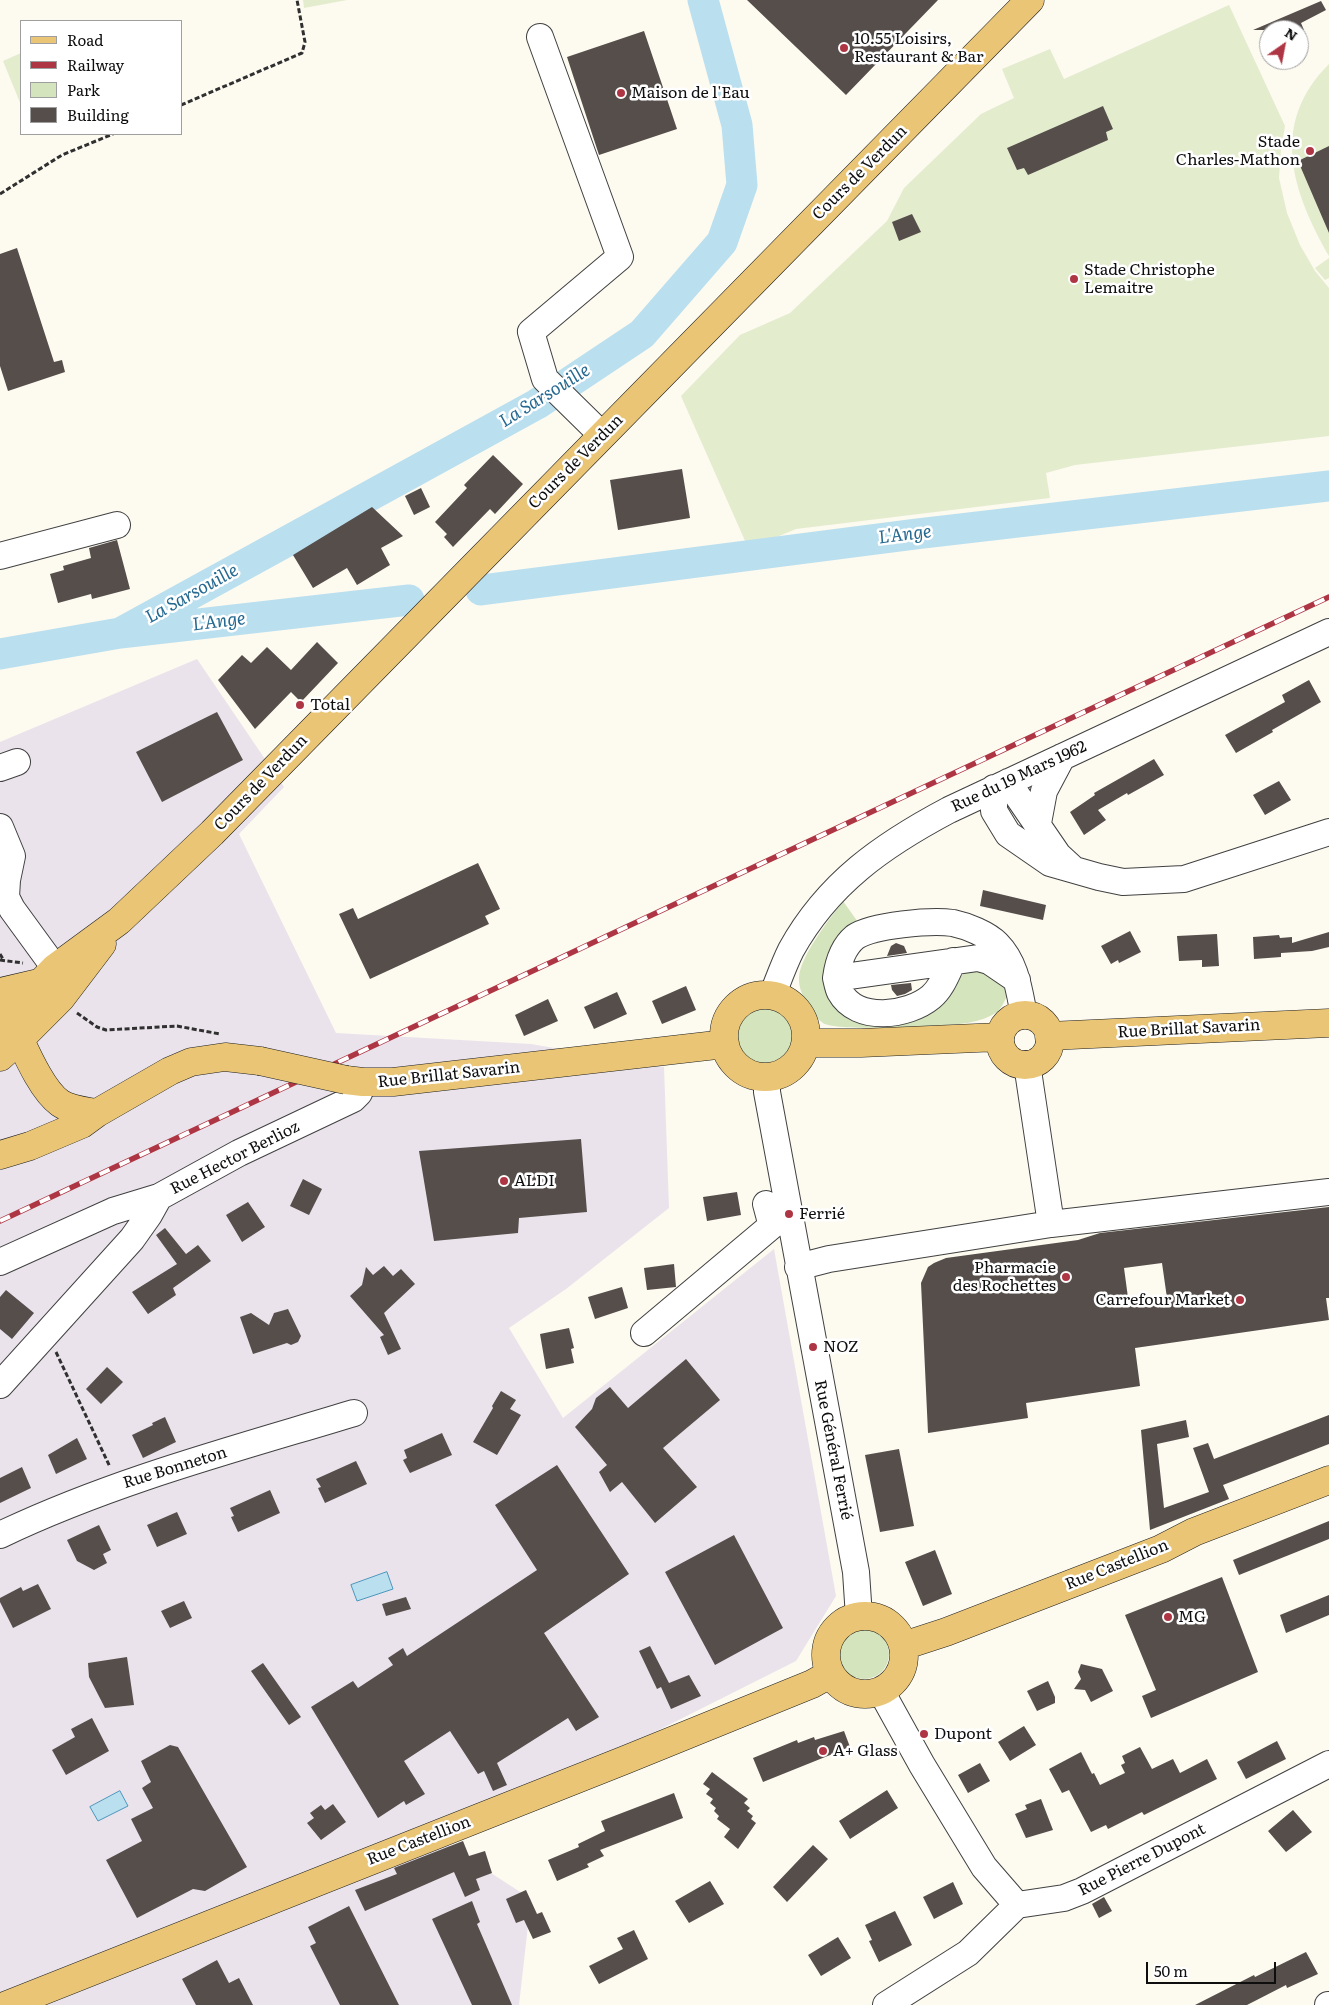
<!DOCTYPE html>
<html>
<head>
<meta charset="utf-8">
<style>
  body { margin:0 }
  #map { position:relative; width:1329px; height:2005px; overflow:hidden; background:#fdfaf0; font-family:Literata,serif }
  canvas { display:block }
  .legend { position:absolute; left:20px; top:20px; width:162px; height:115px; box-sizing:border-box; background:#fff; border:1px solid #9f9f9f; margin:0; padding:6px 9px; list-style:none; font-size:15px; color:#0e0e0e }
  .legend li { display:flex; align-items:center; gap:10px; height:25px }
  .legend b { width:25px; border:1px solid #9f9f9f }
  .north { position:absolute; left:1259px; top:20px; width:50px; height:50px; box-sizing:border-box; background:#fff; border:1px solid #9f9f9f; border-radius:50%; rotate:33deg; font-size:14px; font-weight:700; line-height:20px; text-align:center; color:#0e0e0e }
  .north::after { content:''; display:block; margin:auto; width:18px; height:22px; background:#ae3543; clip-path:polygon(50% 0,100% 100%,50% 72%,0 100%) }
  .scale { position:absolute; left:1146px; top:1962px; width:130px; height:22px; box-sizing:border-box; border:2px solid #0e0e0e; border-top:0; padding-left:6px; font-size:15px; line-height:18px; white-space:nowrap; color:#0e0e0e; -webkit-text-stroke:4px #fff; paint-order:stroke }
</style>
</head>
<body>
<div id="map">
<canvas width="1329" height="2005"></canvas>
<ul class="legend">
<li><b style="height:6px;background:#e9c575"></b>Road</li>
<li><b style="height:6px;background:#ae3543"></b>Railway</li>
<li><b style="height:14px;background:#d4e4bd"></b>Park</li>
<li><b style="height:14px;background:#554e4b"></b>Building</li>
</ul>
<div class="north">N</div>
<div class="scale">50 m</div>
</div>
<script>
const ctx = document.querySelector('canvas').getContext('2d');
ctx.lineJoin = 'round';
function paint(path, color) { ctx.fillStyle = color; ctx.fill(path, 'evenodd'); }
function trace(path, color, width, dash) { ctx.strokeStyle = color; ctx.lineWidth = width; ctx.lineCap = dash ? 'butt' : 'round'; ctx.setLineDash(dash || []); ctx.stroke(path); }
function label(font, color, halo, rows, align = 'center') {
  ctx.font = font + ' Literata,serif'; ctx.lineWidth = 5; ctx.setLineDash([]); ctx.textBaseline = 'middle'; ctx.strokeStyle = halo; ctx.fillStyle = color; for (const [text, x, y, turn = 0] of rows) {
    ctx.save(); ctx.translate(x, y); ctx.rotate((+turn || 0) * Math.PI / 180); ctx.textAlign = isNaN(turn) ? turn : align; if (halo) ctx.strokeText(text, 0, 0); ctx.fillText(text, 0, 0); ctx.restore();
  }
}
paint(new Path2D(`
  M197,659L284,787L239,834L336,1033L531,1044L664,1067L669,1208L566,1289L509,1328L563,1418L774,1249L836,1596L796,1661L440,1840L531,1899L519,2005H0V742Z`), '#eae3eb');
paint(new Path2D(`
  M843,901L860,925L836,1000L931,1008L971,966L1002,981L1008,994C1004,1002 1001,1011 992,1015C983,1020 970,1023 959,1024C939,1026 836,1032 823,1023C812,1015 799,994 799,980C798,958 830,919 843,901Z
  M735 1034a29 29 0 1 1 58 0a29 29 0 1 1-58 0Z
  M839 1654a25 25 0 1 1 50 0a25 25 0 1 1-50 0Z`), '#d4e4bd');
paint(new Path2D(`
  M303,0H347L304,8Z
  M1229,5L1285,126L1281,149L1279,178L1287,213L1300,245L1315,271L1329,288V436L1075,465L1046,473L1050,498L796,529L767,541L746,543L681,396L740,335L790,313L887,221L904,188L981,114L1014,98L1002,69L1050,49L1064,79Z
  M21,53V105L3,61Z
  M1329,64V256C1292,191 1269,124 1329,64Z
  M1329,258V278L1325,280L1315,268Z`), '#e4ecce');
const water = new Path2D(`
  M387,1572L393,1589L357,1601L351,1585Z
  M120,1791L128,1806L98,1821L90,1807Z`);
paint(water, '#badfef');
trace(water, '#4a97be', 1);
trace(new Path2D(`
  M481,590L916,534L1329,486
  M120,633L537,404L642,334L722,242L742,185L737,125L703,0
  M0,654L120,633L409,600`), '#badfef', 31);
paint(new Path2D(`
  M747,0H938L846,95Z
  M1321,1L1326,10L1301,23L1304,30H1253Z
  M644,31L677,129L599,155L567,57Z
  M1103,106L1113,129L1106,132L1108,140L1028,175L1024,168L1017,170L1007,148Z
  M1329,146V233L1298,161Z
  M912,214L921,232L899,241L892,222Z
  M17,248L54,362L62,360L65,372L8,391L0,366V254Z
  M493,455L523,484L495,514L490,509L453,547L444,537L447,534L435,522L467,488L464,485Z
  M682,469L690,518L618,530L610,480Z
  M421,488L430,507L414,515L405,496Z
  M372,507L403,536L381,548L390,565L357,585L347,568L313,588L293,555Z
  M117,540L130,589L92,599L91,594L58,603L50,574L64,570L63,566L91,558L89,548Z
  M317,642L338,663L301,702L291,692L255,729L218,680L242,655L251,663L267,647L291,670Z
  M1309,680L1321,702L1272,730L1273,732L1236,753L1225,735L1285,702L1282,695Z
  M217,712L243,760L162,802L136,752Z
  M1154,759L1164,775L1128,795L1127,793L1098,810L1106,820L1084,835L1070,812L1095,795L1094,793Z
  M1279,781L1291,800L1265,815L1253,795Z
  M478,863L500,909L485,916L489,924L370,979L339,914L353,908L358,919Z
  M983,890L1046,905L1043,920L980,906Z
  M1130,931L1141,952L1119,963L1118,960L1111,964L1101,946Z
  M1329,932V947L1312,951L1281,953V957L1254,959L1253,937L1279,935L1280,938L1292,937V943Z
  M1217,934L1219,966L1202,967V960L1179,961L1177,936Z
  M896,943L904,946L907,953L887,956L891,946Z
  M911,983L912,990L905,994L897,996L892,990L891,985Z
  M686,986L696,1010L662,1024L652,1001Z
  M617,992L627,1014L594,1029L584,1007Z
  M548,999L558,1021L524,1036L515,1015Z
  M581,1139L587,1212L519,1218L518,1233L434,1241L419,1151Z
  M303,1179L322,1189L309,1215L290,1206Z
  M737,1192L741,1215L707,1221L703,1197Z
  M248,1202L265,1227L242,1242L226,1215Z
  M1329,1207V1298H1326L1329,1320L1135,1348L1140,1386L1026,1403L1028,1418L928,1433L921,1283L928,1267L934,1263L946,1258L1078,1240L1100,1233ZM1162,1263L1167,1298L1129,1305L1124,1268Z
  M165,1228L186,1254L198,1245L211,1261L173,1288L176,1295L148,1314L132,1292L177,1264L156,1235Z
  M674,1264L676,1287L647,1290L644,1268Z
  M384,1266L393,1276L401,1269L415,1284L384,1313L401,1349L388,1355L380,1337L384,1335L350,1296L362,1285L366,1267L373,1275Z
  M622,1287L628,1308L595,1319L588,1297Z
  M6,1290L34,1313L12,1339L0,1329V1297Z
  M288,1309L301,1336L298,1342L291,1345L287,1343L253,1354L240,1317L251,1313L269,1325L274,1313Z
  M569,1328L574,1348L571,1349L574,1363L546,1369L540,1334Z
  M686,1359L720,1400L663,1448L697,1487L655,1523L622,1482L610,1492L599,1472L607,1465L575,1427L592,1409L596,1398L610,1387L628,1408Z
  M107,1367L123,1382L101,1404L86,1389Z
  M501,1391L516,1400L510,1409L521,1415L497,1455L473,1442L493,1408L492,1406Z
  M1329,1415V1444L1223,1485L1229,1499L1150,1530L1141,1430L1186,1420L1189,1437L1157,1444L1164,1508L1209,1492L1193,1448L1208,1443L1214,1459Z
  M165,1417L176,1442L143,1458L132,1435L153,1425L152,1423Z
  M442,1433L452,1455L410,1473L403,1460L407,1458L404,1450Z
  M77,1438L87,1459L56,1474L48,1455Z
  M899,1449L914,1526L880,1532L865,1455Z
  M356,1461L367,1484L325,1503L318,1488L321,1487L316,1479Z
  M557,1465L629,1574L544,1633L599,1717L576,1731L568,1718L497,1763L507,1785L493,1791L484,1771L478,1774L450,1731L404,1761L425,1794L406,1805L404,1801L378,1818L311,1707L353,1681L358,1688L393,1665L388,1658L403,1648L407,1656L537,1570L495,1505Z
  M22,1467L31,1488L0,1503V1478Z
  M270,1490L280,1513L238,1532L231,1517L234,1516L230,1508Z
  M177,1512L187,1534L157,1547L147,1525Z
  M1329,1521V1539L1239,1575L1233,1560Z
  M99,1525L111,1550L103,1554L107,1563L94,1570L77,1561L67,1540Z
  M734,1535L783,1628L715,1665L665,1572Z
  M935,1550L952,1594L923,1606L905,1562Z
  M1222,1577L1258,1672L1151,1718L1142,1696L1156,1690L1125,1615Z
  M38,1584L51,1609L13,1628L0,1602V1598L21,1587L23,1591Z
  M1329,1595V1615L1286,1633L1280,1615Z
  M406,1597L411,1609L386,1616L382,1604Z
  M184,1601L192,1618L170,1628L161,1611Z
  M650,1646L669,1683L689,1675L701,1696L671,1709L661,1687L657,1689L639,1651Z
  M127,1657L134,1705L105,1708L89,1677L88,1663Z
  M263,1663L301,1717L289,1725L251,1671Z
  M1081,1664L1102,1669L1113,1691L1091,1702L1085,1690L1074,1689L1081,1679L1078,1672Z
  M1048,1681L1055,1697V1703L1037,1711L1027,1691Z
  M92,1718L109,1751L66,1775L52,1750L75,1737L71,1729Z
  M1024,1726L1036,1745L1010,1761L998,1742Z
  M844,1731L850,1747L763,1782L753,1758L797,1740L798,1743L814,1737L815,1740Z
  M1277,1741L1286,1759L1246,1779L1237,1762Z
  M170,1745L178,1747L247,1867L205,1891L193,1889L137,1918L106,1860L142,1841L131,1819L153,1808L142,1788L151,1782L141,1761Z
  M1140,1747L1152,1769L1173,1759L1180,1773L1207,1759L1217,1779L1144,1815L1142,1812L1108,1829L1106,1825L1091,1832L1069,1790L1062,1793L1049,1769L1081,1752L1092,1774L1094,1773L1100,1785L1125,1773L1121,1765L1125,1763L1122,1756Z
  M980,1763L990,1781L968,1793L958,1775Z
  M712,1772L748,1799L744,1803L750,1808L747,1811L753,1816L751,1819L756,1823L738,1849L724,1837L730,1829L717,1819L719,1816L714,1811L716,1808L710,1803L713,1799L706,1794L710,1789L703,1784Z
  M887,1790L898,1808L850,1839L839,1821Z
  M674,1793L683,1818L600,1850L604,1856L587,1864L589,1867L557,1881L548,1860L579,1847L578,1844L605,1831L601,1821Z
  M1041,1799L1053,1830L1026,1838L1015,1814L1027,1809L1025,1805Z
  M333,1804L346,1822L321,1840L307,1823L314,1818L310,1813L321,1805L325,1810Z
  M1293,1810L1312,1832L1286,1852L1268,1831Z
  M463,1841L469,1856L485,1851L492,1873L476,1879L480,1890L465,1897L454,1872L365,1911L355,1890L397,1874L394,1868Z
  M813,1845L828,1859L787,1902L773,1887Z
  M710,1881L724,1904L689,1923L675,1901Z
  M953,1882L963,1904L934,1919L923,1897Z
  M526,1890L537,1914L542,1912L551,1932L533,1939L524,1920L516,1923L506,1899Z
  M1104,1897L1112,1911L1099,1918L1092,1904Z
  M472,1901L480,1922L477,1924L512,2005H472L432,1919Z
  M349,1906L399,2005H340L310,1946L316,1943L308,1927Z
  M895,1911L912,1945L879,1962L869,1941L872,1940L865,1925Z
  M634,1930L648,1959L599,1984L589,1966L623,1949L617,1938Z
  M838,1937L851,1958L821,1976L808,1955Z
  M1306,1952L1318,1974L1287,1988L1286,1985L1247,2005H1195L1254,1975L1255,1977Z
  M217,1960L229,1983L239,1978L253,2005H196L182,1979Z`), '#554e4b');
const minor = new Path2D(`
  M540,37L620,257L531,332L545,379L602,435
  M0,556L117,525
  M0,768L17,762
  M1008,782L1058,855L1071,867
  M994,788V811L1008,834L1050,863L1099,877L1123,882L1184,879L1329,832
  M1038,823L1044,791L1062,757
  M0,827L12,856L7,880L6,897L12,909L55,968
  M836,978C837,982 838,988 840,992C857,1023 908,1016 931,997C942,988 947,973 953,961
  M1017,980L989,961L978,958L836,978C838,963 843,947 855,937C873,925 931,920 953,923C967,926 987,934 997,944C1016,963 1019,990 1024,1015
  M772,996C778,981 784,964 791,950C828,883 883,845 949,810L1329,632
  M1027,1064L1051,1224L1329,1192
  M767,1077V1092L856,1572L859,1617
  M766,1204L770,1219L775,1223L790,1219
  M0,1262L113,1211L159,1197
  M798,1267L829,1259L1051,1224
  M644,1333L775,1223
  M0,1385L132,1239L149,1215L159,1197L239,1153L353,1099L359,1093L363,1082
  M0,1535C113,1481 235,1449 354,1413
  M881,1691L922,1765L984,1867L1017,1905
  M1017,1905L1064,1898L1082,1891L1329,1764
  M886,2005L968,1953L1017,1905
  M1328,2005H1329`);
const major = new Path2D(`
  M0,992L39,983
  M724 1036a41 41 0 1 1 82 0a41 41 0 1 1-82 0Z
  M1000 1040a25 25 0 1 1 50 0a25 25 0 1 1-50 0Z
  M12,1023C23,1045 40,1089 60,1103C70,1110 85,1111 97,1113
  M0,1025L55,968L119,921L212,833L1030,0
  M1049,1036L1329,1023
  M806,1043H861L1000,1037
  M0,1057L20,1039L61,998L102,944
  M346,1080L363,1082H393L725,1044
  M0,1155L30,1146L82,1124L97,1113L170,1071L191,1062L225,1057L260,1061
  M826 1655a39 39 0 1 1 78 0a39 39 0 1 1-78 0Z
  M903,1646L946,1632L1161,1549L1194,1532L1329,1480
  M7,2005L625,1760L812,1684L830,1674`);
trace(minor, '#414141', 28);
trace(major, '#1f1f1f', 29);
trace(new Path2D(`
  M181,105L302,53L305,42L297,0
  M0,194L62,155L113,134
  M0,954L3,959
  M0,960L23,963
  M77,1013L97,1027L106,1030L177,1026L220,1034
  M56,1352L110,1467`), '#303030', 3, [5, 2.5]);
trace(minor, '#fff', 26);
trace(major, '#e9c575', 28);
const rail = new Path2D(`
  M0,1221L1329,597`);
trace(rail, '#ae3543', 5.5);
trace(rail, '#fff', 4, [11]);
const majorBridge = new Path2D(`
  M260,1061L346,1080`);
trace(majorBridge, '#1f1f1f', 29, []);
trace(majorBridge, '#e9c575', 28);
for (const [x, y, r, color] of [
  [844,48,5,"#ae3543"],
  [621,93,5,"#ae3543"],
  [1310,151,5,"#ae3543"],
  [1074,279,5,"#ae3543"],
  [300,705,5,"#ae3543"],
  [504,1181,5,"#ae3543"],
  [789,1214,5,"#ae3543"],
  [1066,1277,5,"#ae3543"],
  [1240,1300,5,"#ae3543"],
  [813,1347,5,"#ae3543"],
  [1168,1617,5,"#ae3543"],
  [924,1734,5,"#ae3543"],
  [823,1751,5,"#ae3543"]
]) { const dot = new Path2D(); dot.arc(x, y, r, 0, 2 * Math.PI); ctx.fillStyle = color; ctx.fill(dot); trace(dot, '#fff', 2); }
label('16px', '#0e0e0e', '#fff', [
  ["10.55 Loisirs,",854,39],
  ["Restaurant & Bar",854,57],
  ["Maison de l'Eau",631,93],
  ["Stade",1300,142,"right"],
  ["Charles-Mathon",1300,160,"right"],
  ["Stade Christophe",1084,270],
  ["Lemaitre",1084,288],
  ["Total",310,705],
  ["ALDI",514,1181],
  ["Ferrié",799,1214],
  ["Pharmacie",1056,1268,"right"],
  ["des Rochettes",1056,1286,"right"],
  ["Carrefour Market",1230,1300,"right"],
  ["NOZ",823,1347],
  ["MG",1178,1617],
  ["Dupont",934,1734],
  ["A+ Glass",833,1751]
], 'left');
label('16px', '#0e0e0e', '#fff', [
  ["Cours de Verdun",860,173,-45],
  ["Cours de Verdun",576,462,-45],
  ["Rue du 19 Mars 1962",1019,777,-25],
  ["Cours de Verdun",261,783,-46],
  ["Rue Brillat Savarin",1189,1029,-3],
  ["Rue Brillat Savarin",449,1075,-6],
  ["Rue Hector Berlioz",235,1158,-27],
  ["Rue Général Ferrié",833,1450,79],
  ["Rue Bonneton",175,1468,-17],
  ["Rue Castellion",1117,1565,-22],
  ["Rue Castellion",419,1841,-21],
  ["Rue Pierre Dupont",1142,1860,-27]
]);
label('italic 18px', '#256991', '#fff', [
  ["La Sarsouille",545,396,-32],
  ["L'Ange",905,535,-7],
  ["La Sarsouille",192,594,-29],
  ["L'Ange",219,622,-7]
]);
</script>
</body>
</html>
